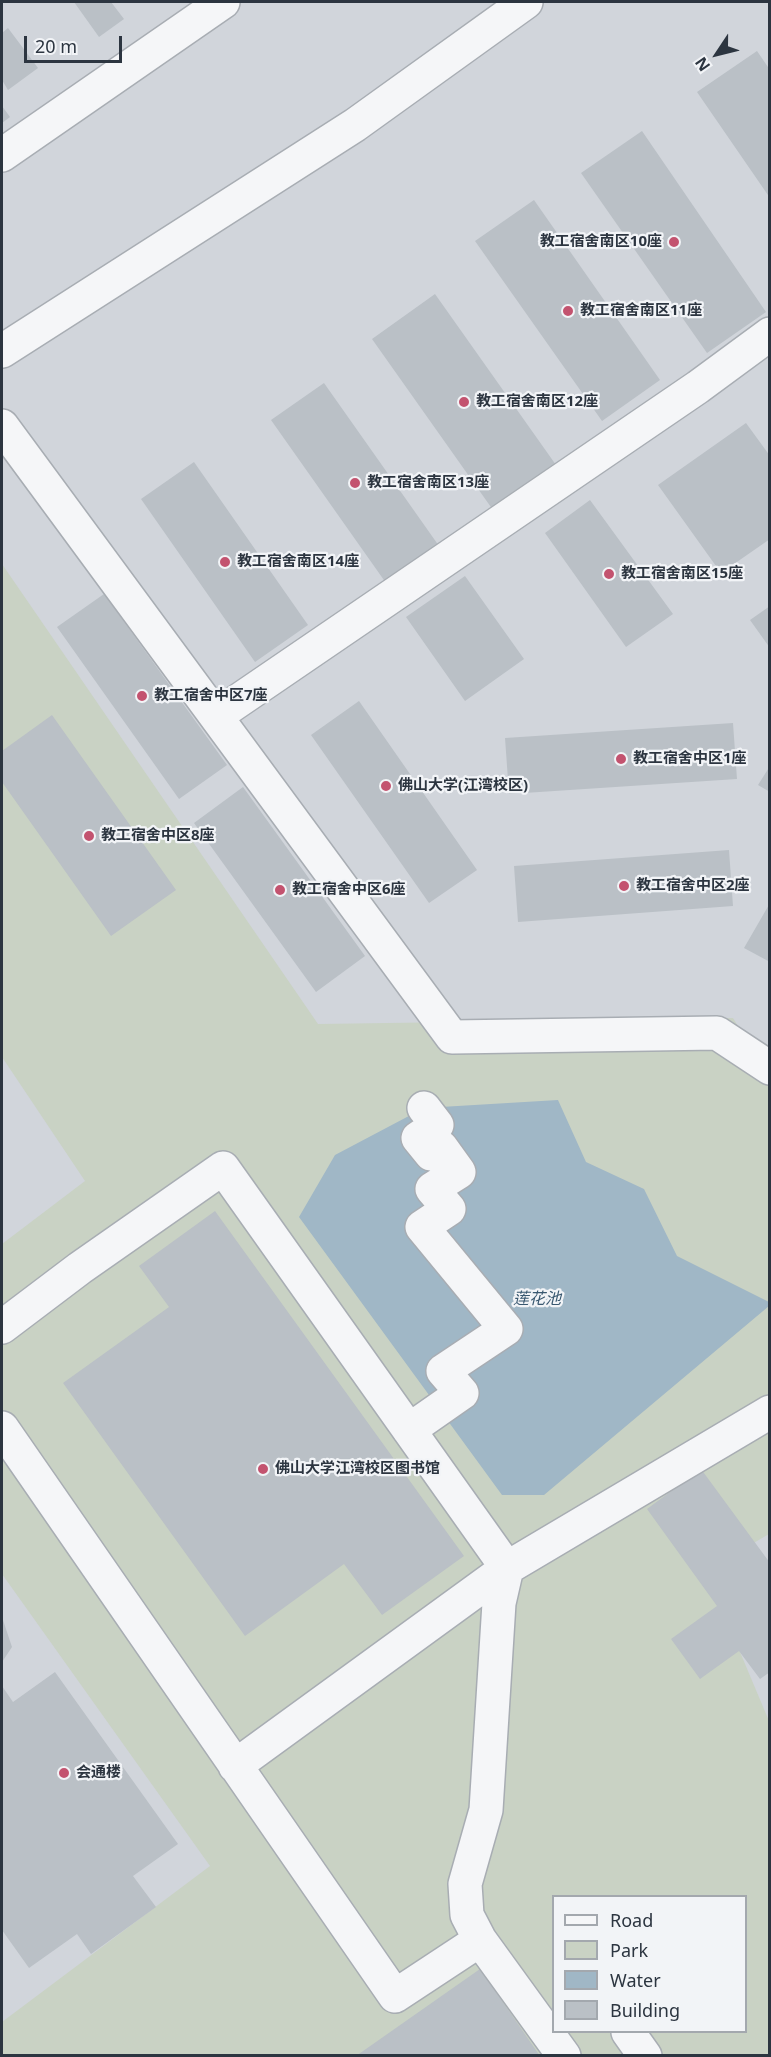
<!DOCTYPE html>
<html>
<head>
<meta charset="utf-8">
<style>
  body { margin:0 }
  #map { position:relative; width:771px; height:2057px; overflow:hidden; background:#e2e6e9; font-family:"Noto Sans",sans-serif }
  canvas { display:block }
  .frame { position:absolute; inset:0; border:3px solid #2c3540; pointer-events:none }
  .legend { position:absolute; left:552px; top:1895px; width:195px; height:138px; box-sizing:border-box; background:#f2f4f7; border:2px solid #a3a8ae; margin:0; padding:8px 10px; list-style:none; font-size:18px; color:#2c3540 }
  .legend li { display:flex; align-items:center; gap:12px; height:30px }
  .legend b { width:30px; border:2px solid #a3a8ae }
  .north { position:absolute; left:687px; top:24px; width:60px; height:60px; -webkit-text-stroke:4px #f2f4f7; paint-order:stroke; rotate:235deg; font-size:16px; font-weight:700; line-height:24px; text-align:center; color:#2c3540 }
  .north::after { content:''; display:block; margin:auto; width:21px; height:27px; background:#2c3540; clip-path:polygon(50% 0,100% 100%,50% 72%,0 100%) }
  .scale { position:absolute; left:24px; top:36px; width:98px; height:27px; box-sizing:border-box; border:3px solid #2c3540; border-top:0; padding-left:8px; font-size:18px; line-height:21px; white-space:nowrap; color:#2c3540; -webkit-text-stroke:4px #f2f4f7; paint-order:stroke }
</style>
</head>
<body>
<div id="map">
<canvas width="771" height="2057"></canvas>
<div class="frame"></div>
<ul class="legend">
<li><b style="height:8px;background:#f5f6f8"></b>Road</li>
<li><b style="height:16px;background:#c9d2c4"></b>Park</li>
<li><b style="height:16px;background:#a0b7c6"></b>Water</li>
<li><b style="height:16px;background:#bac0c6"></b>Building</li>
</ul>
<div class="north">N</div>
<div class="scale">20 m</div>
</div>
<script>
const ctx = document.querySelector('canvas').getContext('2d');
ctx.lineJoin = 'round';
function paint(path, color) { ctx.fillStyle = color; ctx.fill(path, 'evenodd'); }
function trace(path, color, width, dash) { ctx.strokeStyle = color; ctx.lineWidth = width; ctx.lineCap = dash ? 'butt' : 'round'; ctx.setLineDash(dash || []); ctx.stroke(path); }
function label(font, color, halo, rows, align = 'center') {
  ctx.font = font + ' "Noto Sans","Noto Sans SC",sans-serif'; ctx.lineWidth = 4.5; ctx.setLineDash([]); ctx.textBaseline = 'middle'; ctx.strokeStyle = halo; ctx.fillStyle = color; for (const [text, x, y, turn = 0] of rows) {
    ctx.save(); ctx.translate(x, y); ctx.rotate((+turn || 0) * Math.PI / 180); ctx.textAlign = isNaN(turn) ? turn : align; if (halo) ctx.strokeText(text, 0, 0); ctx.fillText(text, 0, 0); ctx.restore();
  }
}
paint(new Path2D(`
  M2,2H769V2055L2,2056ZM554,1896H746V2032H554Z`), '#d1d5db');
paint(new Path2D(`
  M2,564L318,1024L733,1018L769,1077V1534L706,1571L769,1721V2055H2V2022L210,1866L2,1574V1244L85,1181L2,1057ZM554,1896H746V2032H554Z`), '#c9d2c4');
paint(new Path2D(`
  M558,1100L586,1162L644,1189L677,1256L769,1302V1306L544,1495H502L299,1217L335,1155L424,1108Z`), '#a0b7c6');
paint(new Path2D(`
  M74,2H111L124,19L99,37Z
  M8,28L38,68L8,90L2,80V33Z
  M757,51L770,70V198L697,92Z
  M2,106L10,117L2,123Z
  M642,131L766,312L707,353L581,173Z
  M534,200L660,380L602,421L475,241Z
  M435,294L556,465L493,510L372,339Z
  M324,383L439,546L386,583L271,420Z
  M746,423L770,456V539L721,573L658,485Z
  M194,462L308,625L255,662L141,499Z
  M590,500L673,614L626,647L545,533Z
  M465,576L524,659L465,701L406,617Z
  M104,594L227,765L179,799L57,627Z
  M770,606V648L750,620Z
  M359,701L477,870L429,903L311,735Z
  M52,715L176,890L111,936L2,782V751Z
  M733,723L737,779L509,794L505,738Z
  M770,766V792L758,785Z
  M243,787L365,956L316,992L194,823Z
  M729,850L733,906L518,922L514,866Z
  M770,903V962L744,948Z
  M215,1211L464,1556L382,1615L344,1564L245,1636L63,1383L169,1307L139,1266Z
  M701,1469L770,1563V1672L760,1679L739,1651L700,1679L671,1639L717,1606L647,1509Z
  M2,1617L12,1647L2,1662Z
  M55,1672L178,1844L133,1876L156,1907L91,1954L77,1934L29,1968L2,1930V1686L13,1702Z
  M480,1969L540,2056H356Z`), '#bac0c6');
const minor = new Path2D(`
  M2,155L223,2
  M2,351L355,125L526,2
  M2,426L452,1037L717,1033L770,1068
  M216,716L698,387L770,334
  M2,1327L80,1268L223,1168L507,1568L499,1603L486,1810L465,1884L467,1915L480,1940L564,2056
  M2,1428L395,1996L480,1940
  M409,1430L462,1393L443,1371L506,1329L422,1227L449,1209L432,1189L459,1172L441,1147L431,1154L418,1138L437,1125L424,1108
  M235,1766L507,1568L770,1412
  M628,2032L645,2056`);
trace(minor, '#a8adb3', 36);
trace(minor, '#f5f6f8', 33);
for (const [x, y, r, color] of [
  [674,242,6,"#c3536f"],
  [568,311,6,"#c3536f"],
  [464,402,6,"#c3536f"],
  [355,483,6,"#c3536f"],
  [225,562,6,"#c3536f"],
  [609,574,6,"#c3536f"],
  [142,696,6,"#c3536f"],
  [621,759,6,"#c3536f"],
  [386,786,6,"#c3536f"],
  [89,836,6,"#c3536f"],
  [624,886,6,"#c3536f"],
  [280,890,6,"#c3536f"],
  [263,1469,6,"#c3536f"],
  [64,1773,6,"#c3536f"]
]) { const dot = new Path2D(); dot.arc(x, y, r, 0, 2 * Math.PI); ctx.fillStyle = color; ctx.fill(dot); trace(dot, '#f2f4f7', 2); }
label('bold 15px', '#2c3540', '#f2f4f7', [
  ["教工宿舍南区10座",662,242,"right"],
  ["教工宿舍南区11座",580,311],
  ["教工宿舍南区12座",476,402],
  ["教工宿舍南区13座",367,483],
  ["教工宿舍南区14座",237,562],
  ["教工宿舍南区15座",621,574],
  ["教工宿舍中区7座",154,696],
  ["教工宿舍中区1座",633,759],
  ["佛山大学(江湾校区)",398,786],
  ["教工宿舍中区8座",101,836],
  ["教工宿舍中区2座",636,886],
  ["教工宿舍中区6座",292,890],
  ["佛山大学江湾校区图书馆",275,1469],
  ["会通楼",76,1773]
], 'left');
label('italic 16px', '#395870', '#f2f4f7', [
  ["莲花池",537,1299]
]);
</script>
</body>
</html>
